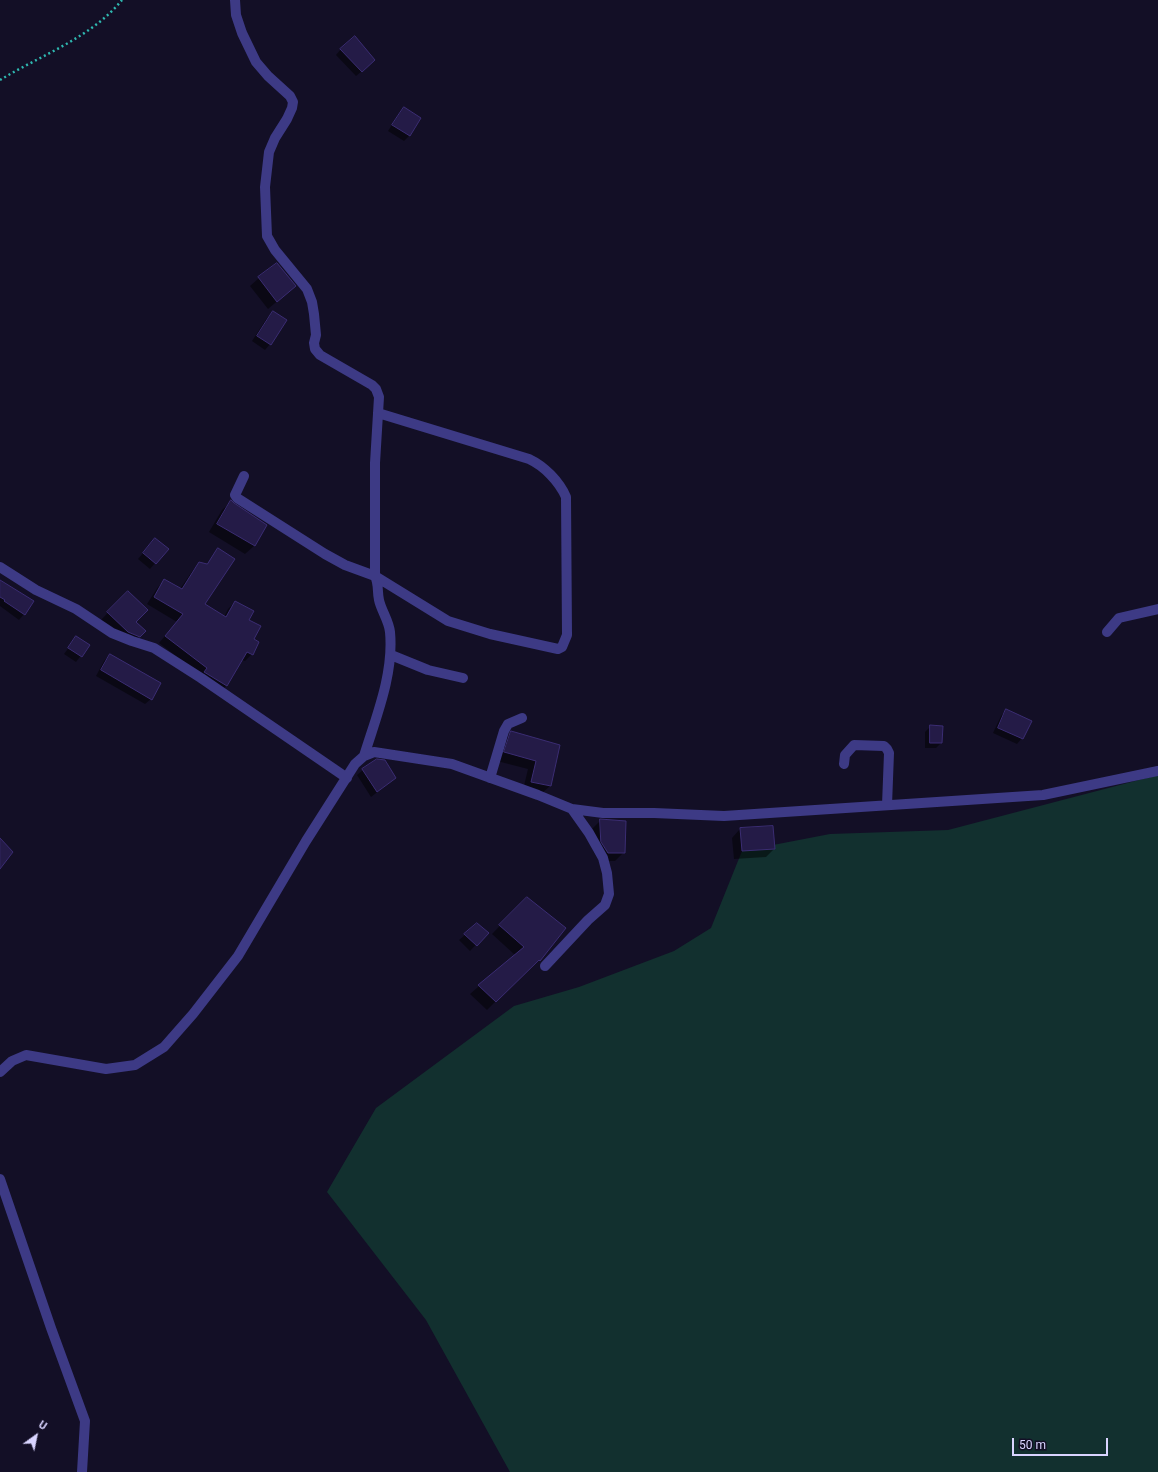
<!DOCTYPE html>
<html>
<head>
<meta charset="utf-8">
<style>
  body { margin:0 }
  #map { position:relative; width:1158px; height:1472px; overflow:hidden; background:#130f26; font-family:Roboto,sans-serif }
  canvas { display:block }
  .north { position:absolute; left:16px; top:1416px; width:40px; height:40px; -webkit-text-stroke:3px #130f26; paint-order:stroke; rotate:33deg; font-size:11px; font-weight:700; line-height:16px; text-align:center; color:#d9d4ff }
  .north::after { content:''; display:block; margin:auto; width:14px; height:18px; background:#d9d4ff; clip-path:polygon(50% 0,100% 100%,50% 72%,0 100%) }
  .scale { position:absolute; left:1012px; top:1438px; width:96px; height:18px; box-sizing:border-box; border:2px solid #d9d4ff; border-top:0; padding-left:5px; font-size:12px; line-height:14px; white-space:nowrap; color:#d9d4ff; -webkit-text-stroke:3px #130f26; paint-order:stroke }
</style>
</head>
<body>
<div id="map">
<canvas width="1158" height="1472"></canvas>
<div class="north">U</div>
<div class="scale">50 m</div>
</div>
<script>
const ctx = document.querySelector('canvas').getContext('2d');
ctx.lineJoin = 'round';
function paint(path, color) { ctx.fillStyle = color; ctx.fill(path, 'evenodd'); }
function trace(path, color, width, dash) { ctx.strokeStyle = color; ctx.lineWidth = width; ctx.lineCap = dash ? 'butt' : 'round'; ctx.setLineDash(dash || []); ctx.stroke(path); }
paint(new Path2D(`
  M1158,775V1472H510L426,1320L327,1192L376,1108L514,1006L579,987L674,951L711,928L742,851L830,834L948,830Z`), '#12302f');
paint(new Path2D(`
  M341,49L368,66L356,76L336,55Z
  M404,108L420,119L409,136L404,141L388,131L399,114Z
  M259,278L295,286L268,309L250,286Z
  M273,313L270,344L265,350L252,341L267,318Z
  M231,502L266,525L254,546L245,554L209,532L222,510Z
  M150,545L167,549L150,569L138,559Z
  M218,549L204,604L224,617L228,609L235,602L248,620L252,640V654L245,661L242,660L227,685L220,692L201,675L159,643L177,622L147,604L158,587L165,580L180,589L193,570L200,563L206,565Z
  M0,581L24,614L19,620L0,606Z
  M128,592L134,622L144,631L131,645L100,621Z
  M76,638L88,646L76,662L64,654Z
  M110,655L151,699L145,704L96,676L104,661Z
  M1006,710L1022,738L1017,744L993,733L1001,716Z
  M931,726L941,743L936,748H925V732Z
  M512,732L559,746L550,786L541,794L523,790L528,769L497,761L503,741Z
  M363,770L395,778L371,797L357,775Z
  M601,820L624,852L615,861H599L593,851L592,829Z
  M740,829L774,849L766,857L734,859L732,838Z
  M527,898L541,956L487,1010L470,994L515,955L492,934Z
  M477,925L487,933L470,951L459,940Z`), '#0007');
const building = new Path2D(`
  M355,36L375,60L362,72L340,49Z
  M404,107L421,118L410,136L392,125Z
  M277,263L296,286L277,302L258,277Z
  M273,311L287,320L271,345L257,336Z
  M231,500L234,503L267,525L255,546L217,524Z
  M155,538L169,549L156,564L143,553Z
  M218,548L235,559L205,604L226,617L235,601L254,611L249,620L261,626L254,639L259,642L253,655L247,652L227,686L204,672L207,668L165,636L183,614L154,597L164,579L182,589L199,562L207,564Z
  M0,580L34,601L25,615L4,601L5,600L0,597Z
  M128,591L148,610L136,622L146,631L140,637L128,632L107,612Z
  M76,636L90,645L82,657L68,648Z
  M110,654L161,683L152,700L101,670Z
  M1006,709L1032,721L1023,739L998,728Z
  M930,725L943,726L942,743H930Z
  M511,731L560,745L551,786L531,782L536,761L504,752Z
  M377,759L385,760L396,778L377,792L362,769Z
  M600,819L626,821L625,853H608L601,842Z
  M773,826L775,849L742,851L740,828Z
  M0,838L13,852L0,869Z
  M527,897L566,928L540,961L539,960L496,1002L478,985L524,947L499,925Z
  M477,923L489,933L477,946L464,934Z`);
paint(building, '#241b47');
trace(building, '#3b2d73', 1);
trace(new Path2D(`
  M0,80C41,55 91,38 122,0`), '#2fb8b0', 2.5, [2, 3]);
trace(new Path2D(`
  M235,0L236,15L242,33L256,62L268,76L290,96L293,102L292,108L287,119L275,138L269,152L265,187L267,236L275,250L307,289L312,302L314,314L316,335L314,343L315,349L320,355L372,385L376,389L379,397L375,463V576C379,584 377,591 379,600C381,610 389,621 390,632C394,674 376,717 364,756
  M244,476L235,495L237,498L325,554L345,565L375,576L448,621L490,634L558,649L562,647L567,635L566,497C559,481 544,466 529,459L378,413
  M0,567L36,590L76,609L112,633L132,641L154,648L201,678L347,778
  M1107,632L1119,618L1158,609
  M391,655L428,670L463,678
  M844,764L845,755L854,745L884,746L887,749L889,753L887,805
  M490,778L504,731L508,724L522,718
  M545,966L588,920L605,905L609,894L607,873L603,858L589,833L572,809
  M0,1072L12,1061L26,1055L106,1069L135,1065L164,1047L193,1014L238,956L306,841L355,764L364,756L374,752L452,764L538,795L572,809L603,813H654L724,816L1043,795L1158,771
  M0,1179L51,1328L85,1421L82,1472`), '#3d3a85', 10);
</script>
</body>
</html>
